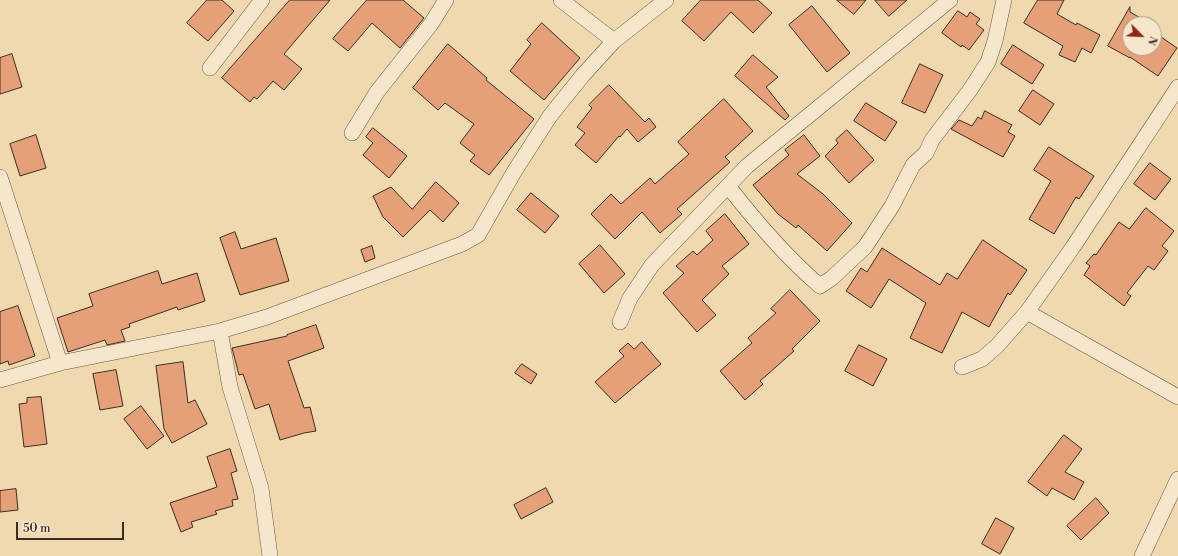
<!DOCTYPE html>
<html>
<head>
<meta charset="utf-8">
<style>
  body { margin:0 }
  #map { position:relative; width:1178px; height:556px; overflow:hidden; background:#f1d9af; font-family:"Libre Bodoni",serif }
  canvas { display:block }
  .north { position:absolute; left:1122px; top:16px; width:40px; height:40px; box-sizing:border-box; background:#f6e6cb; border:1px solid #ab9c89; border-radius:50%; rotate:114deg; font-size:11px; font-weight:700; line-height:16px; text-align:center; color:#3a2d25 }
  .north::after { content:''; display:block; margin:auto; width:14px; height:18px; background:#8f2418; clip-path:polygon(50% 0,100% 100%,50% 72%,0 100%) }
  .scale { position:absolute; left:16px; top:522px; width:108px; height:18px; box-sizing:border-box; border:2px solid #3a2d25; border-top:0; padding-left:5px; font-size:12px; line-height:14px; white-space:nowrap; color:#3a2d25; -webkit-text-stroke:3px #f6e6cb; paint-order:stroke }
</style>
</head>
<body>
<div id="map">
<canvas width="1178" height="556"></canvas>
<div class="north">N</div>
<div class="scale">50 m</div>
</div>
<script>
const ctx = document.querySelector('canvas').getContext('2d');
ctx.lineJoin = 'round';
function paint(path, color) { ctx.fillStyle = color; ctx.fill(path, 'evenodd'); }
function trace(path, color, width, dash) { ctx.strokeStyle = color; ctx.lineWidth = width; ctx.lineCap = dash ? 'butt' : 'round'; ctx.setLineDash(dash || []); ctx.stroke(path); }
const building = new Path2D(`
  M207,0H222L234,11L208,41L187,23Z
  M290,0H330L284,54L302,69L284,90L273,81L257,99L254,97L250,102L222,78Z
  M367,0H403L424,18L400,48L372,23L348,51L333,39Z
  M701,0H758L772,13L753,33L731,12L704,41L682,21Z
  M837,0H866L854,14Z
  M875,0H907L889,16Z
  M1038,0H1064L1057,14L1076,25L1077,23L1100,35L1091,53L1082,48L1075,62L1059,55L1063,46L1024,23Z
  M812,6L850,53L827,72L789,25Z
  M1130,7V12L1151,24H1130V48H1154V32L1177,48L1158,76L1130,57V58L1108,46Z
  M958,11L967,17L970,12L980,19L976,24L984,30L969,50L962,45L961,47L942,33Z
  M542,23L580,58L544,100L510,71L531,44L527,40Z
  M448,44L487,78L486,80L534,119L489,175L470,161L475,155L460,143L474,124L445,103L438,110L413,88Z
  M1013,45L1044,65L1032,84L1001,64Z
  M12,54L22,87L0,94V58Z
  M753,55L778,77L766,87L789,116L785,120L735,76Z
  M920,64L943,75L925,113L902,103Z
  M609,85L645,122L649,118L656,127L638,142L627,129L620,137L619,136L596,163L575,145L585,133L577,127L592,108L589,105Z
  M1033,90L1054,104L1040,125L1019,111Z
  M724,99L753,131L725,157L730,162L677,209L682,214L660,233L642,212L615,239L591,214L611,194L621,204L650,178L655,184L689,154L678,142Z
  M866,103L897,122L885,141L854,121Z
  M985,111L1012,125L1008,132L1015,136L1003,157L951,129L959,120L972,126L978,117L981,119Z
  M373,128L407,156L389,178L363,155L373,143L366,137Z
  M847,130L874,160L849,183L825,156L838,143L836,140Z
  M36,135L46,168L20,176L10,144Z
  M804,135L820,156L797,174L823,194L852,223L827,251L798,225L796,228L778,214L753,185L789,155L785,150Z
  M1049,147L1094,176L1079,199L1076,197L1054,234L1029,219L1051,181L1034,170Z
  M1150,163L1171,179L1155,200L1134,184Z
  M436,182L459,203L443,222L430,210L403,237L383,217L373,196L391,187L412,209Z
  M531,193L559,216L545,233L517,210Z
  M1146,208L1174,231L1162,246L1168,251L1154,270L1148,266L1127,293L1131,296L1124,306L1084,275L1090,266L1086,263L1094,254L1096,255L1119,222L1129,229Z
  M725,214L749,244L722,266L729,274L702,300L716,315L697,332L663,293L684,273L676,266L693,251L697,255L713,240L706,231Z
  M235,232L241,249L276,238L289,281L240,295L220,238Z
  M983,240L1027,270L1010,295L1008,293L989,327L962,312L942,353L910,338L926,303L889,279L871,308L846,291L861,268L867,272L882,248L940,285L947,273L957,279Z
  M600,245L625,274L604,293L579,264Z
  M372,246L375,258L365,262L361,250Z
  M158,271L162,284L197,273L205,301L178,310L177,307L129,324L130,327L121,330L125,341L107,345L105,340L68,352L57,318L93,306L89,294Z
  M790,290L820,321L792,349L794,351L760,381L763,384L745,400L720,371L752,343L748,338L776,313L771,309Z
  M18,306L35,356L9,365L8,361L0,364V312Z
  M316,325L324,348L288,361L304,408L310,407L316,431L304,433L280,440L269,404L255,409L243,374L239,375L232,348L287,336V335Z
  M642,342L661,364L615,403L595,382L624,356L619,351L628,343L634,349Z
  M859,345L887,359L873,386L845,371Z
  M183,362L188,403L195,400L207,424L172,443L164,429L156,366Z
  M522,364L537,374L531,384L515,373Z
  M116,370L123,406L100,410L93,374Z
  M41,397L47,444L24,447L19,404L27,403V398Z
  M141,406L164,436L147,449L124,419Z
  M1064,435L1082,449L1065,472L1084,482L1074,500L1052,488L1047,496L1028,482Z
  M230,449L237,471L231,473L238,499L232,500L233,506L215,511L217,514L191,522L193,527L181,532L170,503L217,487L207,457Z
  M546,488L553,502L521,519L514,505Z
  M16,489L18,510L0,512V491Z
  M1096,498L1109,513L1081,540L1067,526Z
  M996,518L1014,528L1000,554L982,544Z`);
paint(building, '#e6a078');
trace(building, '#3a2d25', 1);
const minor = new Path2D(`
  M561,0L614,41
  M210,68L262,0
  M352,133L377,92L431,24L446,0
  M0,177L60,363
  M728,186C756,222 785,256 820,286L832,278L865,247L892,206L913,165L926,153L932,140L970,90L988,62L995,41L1004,0
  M1027,312L1178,397
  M620,322L630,298L652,265L747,166L950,0
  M220,331L230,387L261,488L270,556
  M962,367L982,359L997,346L1027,312L1073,247L1178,87
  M0,380L60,363L220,331L267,317L462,244L478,235L514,172L550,116L583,75L614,41L666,0
  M1142,556L1178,479`);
trace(minor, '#685848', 16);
trace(minor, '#f6e6cb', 15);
</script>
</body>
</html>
